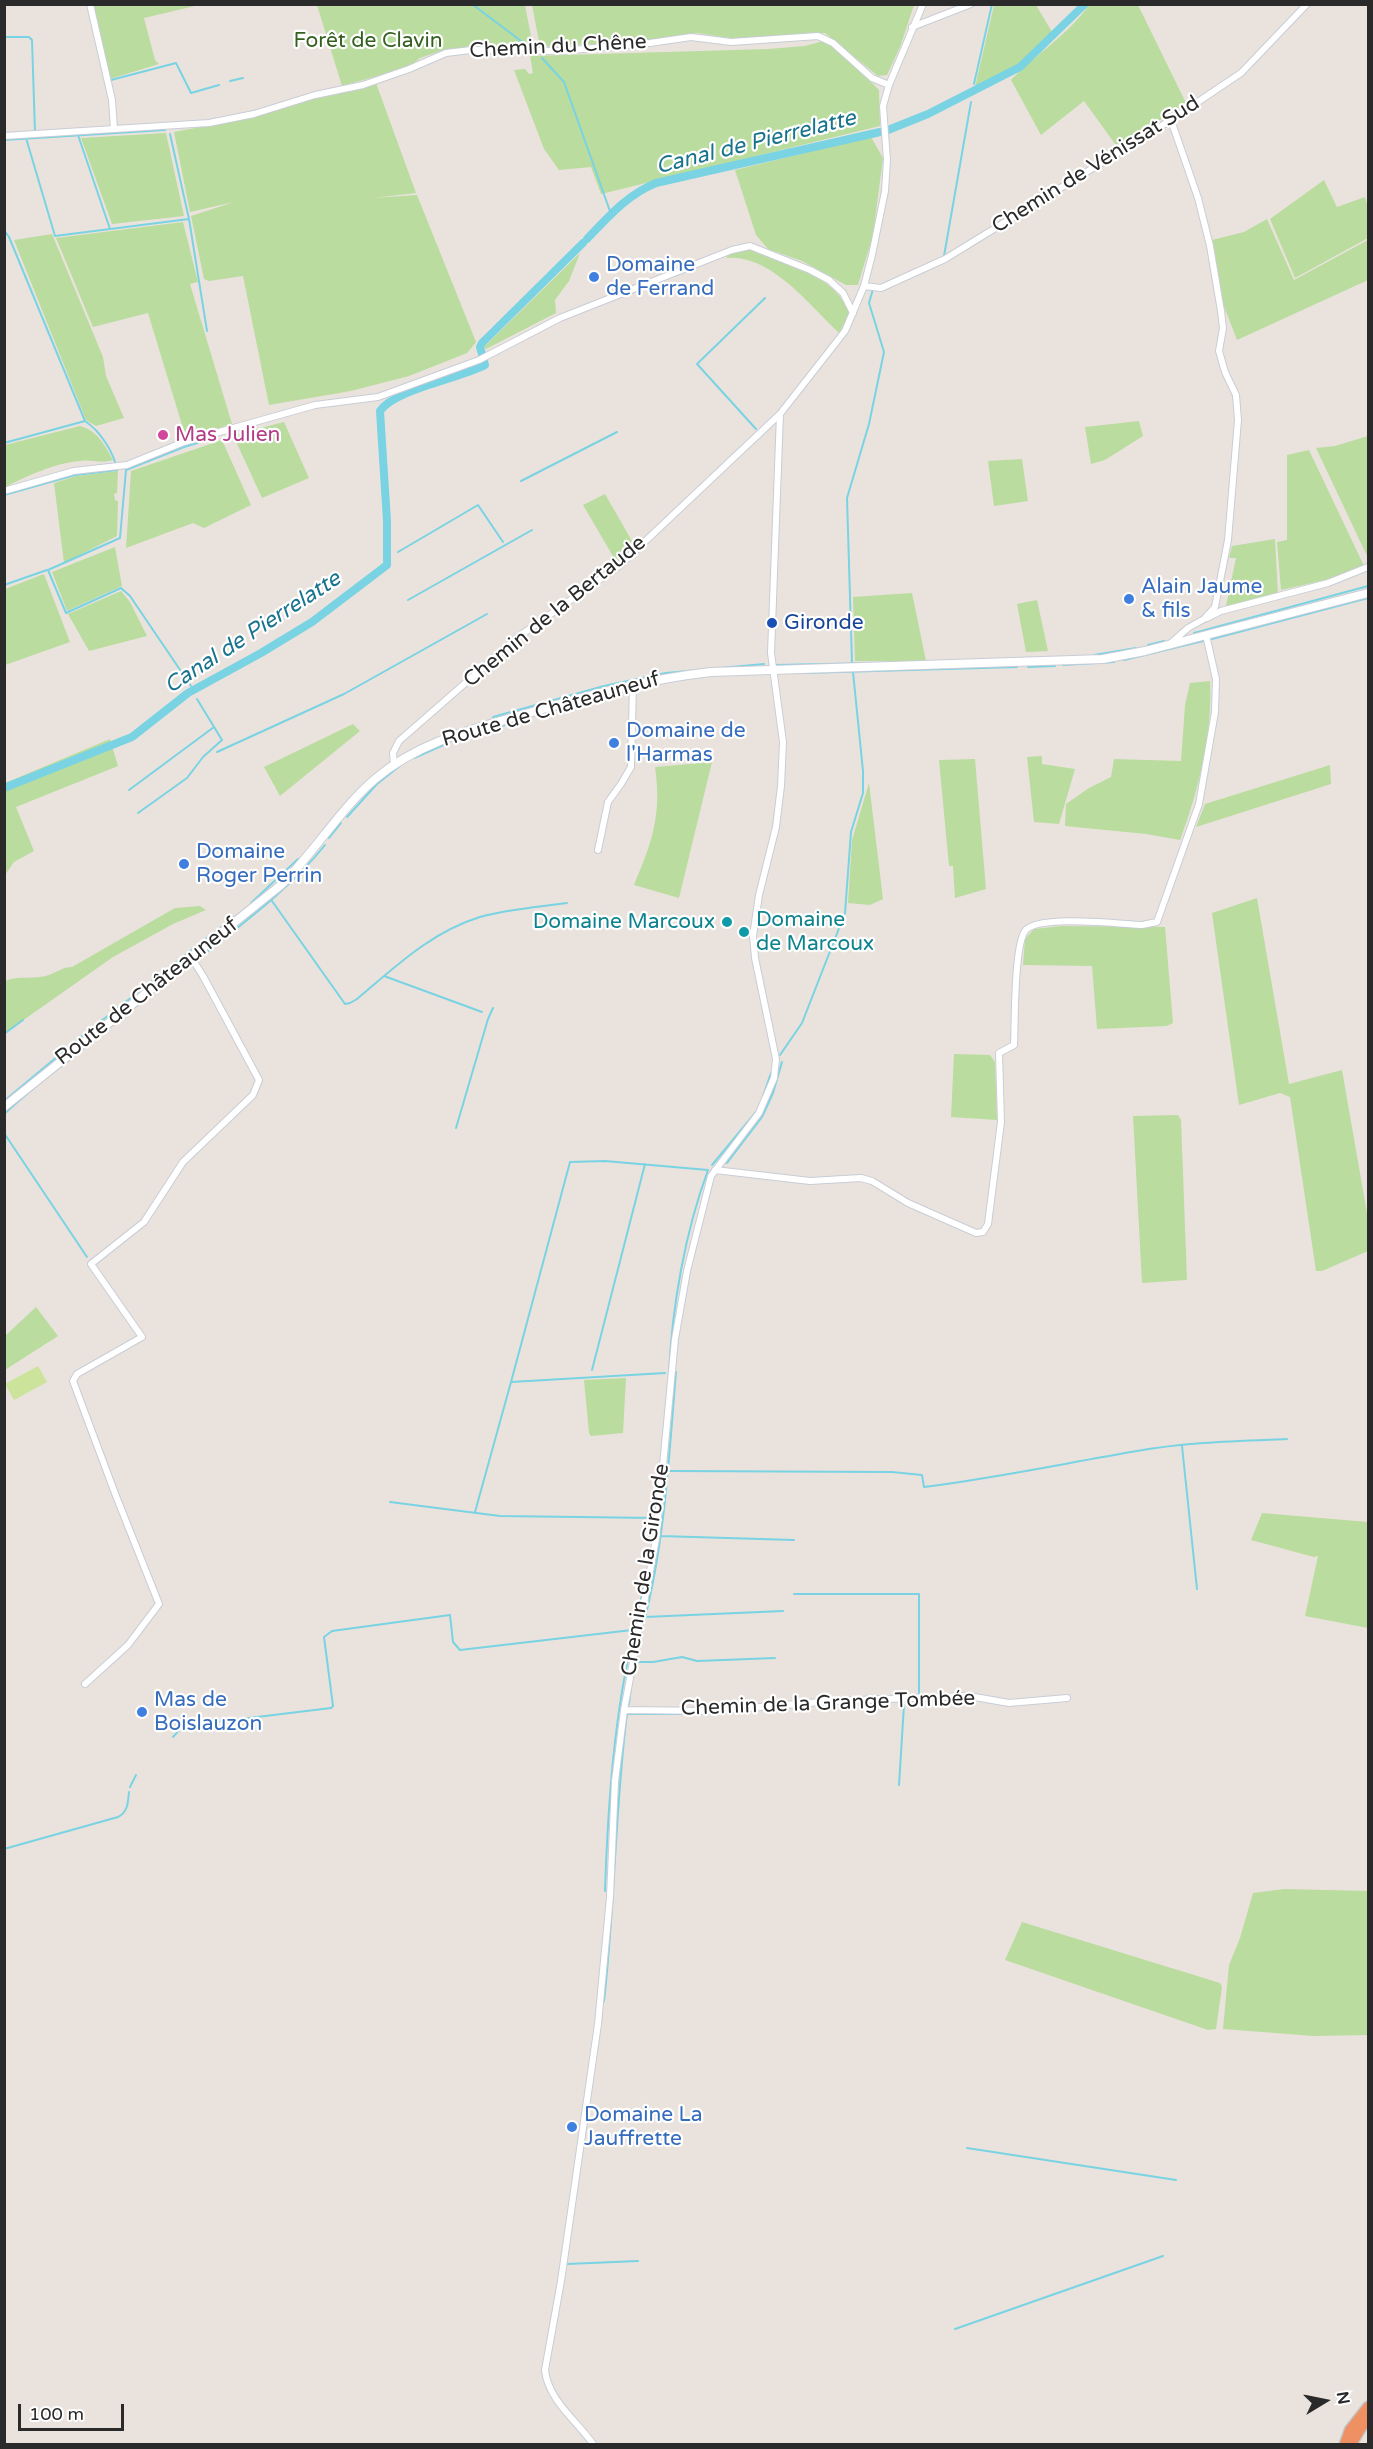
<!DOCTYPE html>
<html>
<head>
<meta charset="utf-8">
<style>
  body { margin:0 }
  #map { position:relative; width:1373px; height:2449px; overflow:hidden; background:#eae3dd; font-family:"Varela Round",sans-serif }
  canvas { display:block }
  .frame { position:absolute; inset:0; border:6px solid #2a2a2a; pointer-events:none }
  .north { position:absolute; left:1295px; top:2371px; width:60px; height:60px; -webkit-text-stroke:4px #fff; paint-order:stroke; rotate:80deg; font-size:16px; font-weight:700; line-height:24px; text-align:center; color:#2a2a2a }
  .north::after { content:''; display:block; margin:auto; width:21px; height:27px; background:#2a2a2a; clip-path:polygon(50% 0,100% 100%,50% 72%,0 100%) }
  .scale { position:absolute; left:18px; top:2404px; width:106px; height:27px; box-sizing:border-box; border:3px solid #2a2a2a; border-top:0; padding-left:8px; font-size:18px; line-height:21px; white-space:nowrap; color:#2a2a2a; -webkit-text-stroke:4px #fff; paint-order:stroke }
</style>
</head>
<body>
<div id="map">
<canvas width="1373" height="2449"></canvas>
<div class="frame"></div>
<div class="north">N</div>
<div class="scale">100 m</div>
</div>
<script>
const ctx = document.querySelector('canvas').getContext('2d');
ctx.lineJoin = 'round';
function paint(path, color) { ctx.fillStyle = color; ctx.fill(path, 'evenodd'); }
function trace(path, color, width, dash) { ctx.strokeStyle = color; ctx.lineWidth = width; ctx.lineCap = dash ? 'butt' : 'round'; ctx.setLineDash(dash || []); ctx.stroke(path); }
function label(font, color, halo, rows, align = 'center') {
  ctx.font = font + ' "Varela Round",sans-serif'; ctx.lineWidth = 4.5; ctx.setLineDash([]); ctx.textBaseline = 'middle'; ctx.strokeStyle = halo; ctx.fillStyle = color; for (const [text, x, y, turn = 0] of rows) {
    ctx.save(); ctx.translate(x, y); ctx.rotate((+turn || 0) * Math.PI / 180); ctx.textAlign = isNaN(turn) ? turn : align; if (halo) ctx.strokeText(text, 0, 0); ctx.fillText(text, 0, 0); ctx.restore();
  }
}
paint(new Path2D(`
  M93,5H199L144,18L155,60L159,64L110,79Z
  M317,5H525L533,47L446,49L420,58L409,67L342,86Z
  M532,5H914L900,47L887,75L878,76L825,33L737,39L697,33L647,41L540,47Z
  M994,5H1036L1052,32L1019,65L975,87Z
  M1089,5H1138L1186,103L1118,148L1084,101L1041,135L1011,80C1036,54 1068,35 1089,5Z
  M823,41L838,50L879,90L880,126L601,194L591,167L559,170L544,149L514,70L525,69L529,74L533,73L530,56L768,49L805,46Z
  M376,83L416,193L372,198L417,195L476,342L467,353L409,376L351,391L269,405L243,276L209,281L204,279L191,216L234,202L190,212L174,132L258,116L309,100L355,90Z
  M166,133L184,216L112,224L81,138Z
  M871,137L883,158L873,235L858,285H846L802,261L768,249L756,235L735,170Z
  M1324,180L1337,207L1365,197L1368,208V238L1295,278L1270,219Z
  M1267,219L1294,280L1368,240V280L1237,340L1220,296L1212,240L1244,232Z
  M183,222L198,282L190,284L232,424L186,438L148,313L93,327L56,238Z
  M52,234L103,357L106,376L124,418L96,426L86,420L14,240Z
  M750,248C786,263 833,274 850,313L839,333C810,306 771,254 727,258L726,254Z
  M580,253L569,281L555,300L556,313L486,349L484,347Z
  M1139,421L1143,436L1105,460L1091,464L1085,427Z
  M284,422L309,478L262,498L233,435Z
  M80,426C98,431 104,444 113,460C99,464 92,459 80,461C55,463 27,476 5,487V445Z
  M1368,436V558L1316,448L1335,446Z
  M222,440L251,505L204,528L193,523L126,548L131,471Z
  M1309,450L1364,566L1325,580L1281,590L1277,542L1287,540V455Z
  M1022,459L1028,501L994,506L988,461Z
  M118,471L117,493L114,494L115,500L118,501L117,536L64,563L54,483L76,476Z
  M605,494L636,548L617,563L583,505Z
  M1275,539L1278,595L1226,606L1236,558H1229L1232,546Z
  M115,547L122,586L67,611L52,572Z
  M44,574L70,642L5,665V589Z
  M121,591L130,602L147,636L89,651L68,614Z
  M912,593L926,661H855L853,597Z
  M1037,600L1048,651L1026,652L1017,604Z
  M1210,681C1213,732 1198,793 1180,840L1146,834L1065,826L1066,804L1089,788L1111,777L1114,759L1181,761L1185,705L1190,683Z
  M353,724L360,731L280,796L264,767Z
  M110,739L118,766L16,807L34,851L14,862L5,875V783Z
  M1042,756V764L1075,769L1059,824L1034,822L1027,757Z
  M975,759L986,889L955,898L953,866H949L939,760Z
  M712,762L679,898L634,885C652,842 662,815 655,767Z
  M1330,765L1331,784L1196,827L1205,804Z
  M869,783L883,899L870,905L848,903L852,840Z
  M1257,898L1289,1084L1342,1070L1368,1219V1251L1322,1271H1316L1290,1097L1280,1093L1239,1105L1212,913Z
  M200,906L206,910L173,924L113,957L5,1033V981C19,975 34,980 49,975C57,972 63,967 72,967L175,908Z
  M1062,926L1165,927L1173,1023L1167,1026L1097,1029L1092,966L1023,965L1025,939L1034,929Z
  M954,1054L990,1055L995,1062L997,1120L951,1117Z
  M1178,1115L1181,1120L1187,1280L1142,1283L1133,1116Z
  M36,1307L58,1336L5,1370V1336Z
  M626,1378L623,1433L591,1436L589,1433L584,1380Z
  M1262,1513L1368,1522V1628L1305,1616L1318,1556L1314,1557L1251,1540Z
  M1284,1889L1368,1891V2035L1314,2036L1223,2029L1229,1965L1240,1938L1253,1893Z
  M1022,1922L1220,1983L1222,1987L1216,2029L1208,2030L1005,1960Z`), '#badc9e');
paint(new Path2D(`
  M38,1366L47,1382L14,1400L5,1384Z`), '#cce39b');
trace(new Path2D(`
  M472,4L525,44
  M4,37H29L32,40L35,132
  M542,58L564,82L611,214
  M111,80L176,63L191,93L219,85
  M230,81L243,78
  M974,84L992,4
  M4,133H13
  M170,134L189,219L207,331
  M78,135L110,229
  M26,138L55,236L189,219
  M4,140L165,130
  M4,230L9,237L85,421C100,431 114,452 117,470L75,475L4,495
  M944,256L971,102
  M756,429L697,364L765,298
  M4,443L85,421
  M521,481L617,432
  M398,552L478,505L503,542
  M4,585L47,570
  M408,600L532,530
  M1194,633L1368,586
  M1212,639L1368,598
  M1148,645L1164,641
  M1094,655L1136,648
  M1124,660L1203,641
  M852,663L847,498L869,424L884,352L869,303L873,289
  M775,665L874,663
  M1063,665L1114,662
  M1028,667L1055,666
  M804,673L1017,667
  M191,686L130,596L121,588L66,613L48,570L120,538L126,470L184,447L217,437
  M555,710L573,705
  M493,717L604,686L666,673L764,664
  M466,737L524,719
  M217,752L344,694L487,614
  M414,758L448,743
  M129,790L214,727
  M138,813L187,778L203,757L222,740L197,699
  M347,817L377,784L401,765
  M329,838L341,823
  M272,901L345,1004L350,1003L357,999C395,967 431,932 480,917C508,909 539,907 567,903
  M251,903L298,859
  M198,959C243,923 289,890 325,845
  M384,976L482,1012
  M160,987L189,965
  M4,1034L23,1020
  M780,1055L802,1023L845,913L851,832L863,793V771L853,672
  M4,1101L82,1036L234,917
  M761,1102L771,1073
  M4,1114L36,1086
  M456,1128L488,1019L493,1008
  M4,1133L87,1257
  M727,1163L762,1117L773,1093L782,1062
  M712,1165L756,1112
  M592,1370L645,1164
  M665,1373L511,1382L570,1162L605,1161L708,1170C685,1232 672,1307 669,1373
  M1182,1446L1197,1589
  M669,1471L892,1472L922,1475L924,1487C996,1478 1066,1463 1137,1451C1186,1442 1237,1441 1287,1439
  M390,1502L500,1516L656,1518
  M475,1512L511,1382
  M660,1536L794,1540
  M794,1594H919V1696H917
  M645,1617L783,1611
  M644,1622C665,1541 669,1455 676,1372
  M635,1662H653L682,1657L697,1661L775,1658
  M845,1698L881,1696
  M629,1704L631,1686
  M627,1714H708
  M173,1737L183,1726L331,1708L333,1706L324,1637L332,1631L450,1615L453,1642L460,1650L632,1630L635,1627L647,1571
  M899,1785L904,1705
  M130,1787L136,1775
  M4,1849L118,1817C128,1812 128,1802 129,1792
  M605,1891C608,1803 614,1713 635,1627
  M604,2001C615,1905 615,1808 627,1713
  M967,2148L1176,2180
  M567,2264L638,2261
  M955,2329L1163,2256`), '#79d3e3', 2);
trace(new Path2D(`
  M888,130L928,114L1020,67L1085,4
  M587,239C609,216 627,195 656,183L880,132
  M4,788L132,737L188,693L261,653L312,622L387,565V521L380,411C395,389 459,379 485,365L480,347L482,343L583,243`), '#79d3e3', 8);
const street = new Path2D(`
  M90,4L112,100L114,129
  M912,27L971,4
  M4,136L209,123L254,114L315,95L363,85L409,69L446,53L471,50L561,51L650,43L691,37L731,42L818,36L833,43L872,78L889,85
  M864,286L881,288L945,259L1171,120L1241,73L1307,4
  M4,491L74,471L127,465L184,442L315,405L378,397L479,360L560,318L732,250L750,246L810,270L829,280L843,293L853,313
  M1207,618L1221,611L1328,583L1368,567
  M1171,643L1188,628L1204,619L1215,607L1228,540L1238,420L1236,395L1225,372L1219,351L1223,328L1221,311L1210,246L1198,198L1171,120
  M394,764L393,753L399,741L518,637L619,566L780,414
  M598,850L608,802L621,784L631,767L633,684
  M715,1170L810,1181L861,1178L872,1181L908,1203L976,1233L983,1232L988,1224L1001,1122L999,1053L1014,1045C1015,1023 1014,947 1025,931C1037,914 1121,924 1142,925L1157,922L1199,804L1215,712L1216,679L1206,635
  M85,1684L128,1645L159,1604L116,1496L73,1381L77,1374L142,1337L91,1264L144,1222L183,1162L253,1095L259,1080L203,976L191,957
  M624,1710L713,1711L832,1701L969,1696L1009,1703L1067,1698
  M593,2444C577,2421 548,2400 545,2370L561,2281L598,2024L610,1897L615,1781L624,1710L656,1539L675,1339L687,1271L711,1176L759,1113L774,1078L776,1059L755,958L753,936L759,895L776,827L781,786L783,742L771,653L780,414L845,331L864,286L872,255L885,191L887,160L883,106L889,85L923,4`);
const secondary = new Path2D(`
  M4,1107L281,885C315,852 339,810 375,779C420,741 474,729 529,713C590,695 648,679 711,672L1103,659L1145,651L1368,593`);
const highway = new Path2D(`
  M1353,2441L1362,2426L1368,2420
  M1345,2444L1350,2430L1368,2407`);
trace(street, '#c8cdd6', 8);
trace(secondary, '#c8cdd6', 10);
trace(highway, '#c3c3c3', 13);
trace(street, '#fff', 6);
trace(secondary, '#fff', 8);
trace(highway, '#ef9063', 10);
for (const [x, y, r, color] of [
  [594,277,6,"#3f7fe0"],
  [163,435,6,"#d1479c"],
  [1129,599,6,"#3f7fe0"],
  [772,623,6,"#1a4fb4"],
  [614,743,6,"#3f7fe0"],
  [184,864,6,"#3f7fe0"],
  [727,922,6,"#0f9aa8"],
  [744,932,6,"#0f9aa8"],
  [142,1712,6,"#3f7fe0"],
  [572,2127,6,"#3f7fe0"]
]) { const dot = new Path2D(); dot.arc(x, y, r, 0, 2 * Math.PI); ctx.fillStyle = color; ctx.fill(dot); trace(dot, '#fff', 2); }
label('21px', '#356020', '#fff', [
  ["Forêt de Clavin",368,41]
]);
label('21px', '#2a2a2a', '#fff', [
  ["Chemin du Chêne",558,47,-3],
  ["Chemin de Vénissat Sud",1096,165,-32],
  ["Chemin de la Bertaude",555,612,-39],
  ["Route de Châteauneuf",551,710,-16],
  ["Route de Châteauneuf",147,992,-38],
  ["Chemin de la Gironde",646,1570,-81],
  ["Chemin de la Grange Tombée",828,1704,-2]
]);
label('21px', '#366cbe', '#fff', [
  ["Domaine",606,265],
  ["de Ferrand",606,289],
  ["Alain Jaume",1141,587],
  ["& fils",1141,611],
  ["Domaine de",626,731],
  ["l'Harmas",626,755],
  ["Domaine",196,852],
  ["Roger Perrin",196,876],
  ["Mas de",154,1700],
  ["Boislauzon",154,1724],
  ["Domaine La",584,2115],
  ["Jauffrette",584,2139]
], 'left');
label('21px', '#b23c85', '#fff', [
  ["Mas Julien",175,435]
], 'left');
label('21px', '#164399', '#fff', [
  ["Gironde",784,623]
], 'left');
label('21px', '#0d838f', '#fff', [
  ["Domaine",756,920],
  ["de Marcoux",756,944],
  ["Domaine Marcoux",715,922,"right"]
], 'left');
label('italic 22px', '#19738e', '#fff', [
  ["Canal de Pierrelatte",756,143,-14],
  ["Canal de Pierrelatte",253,633,-33]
]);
</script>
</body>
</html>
